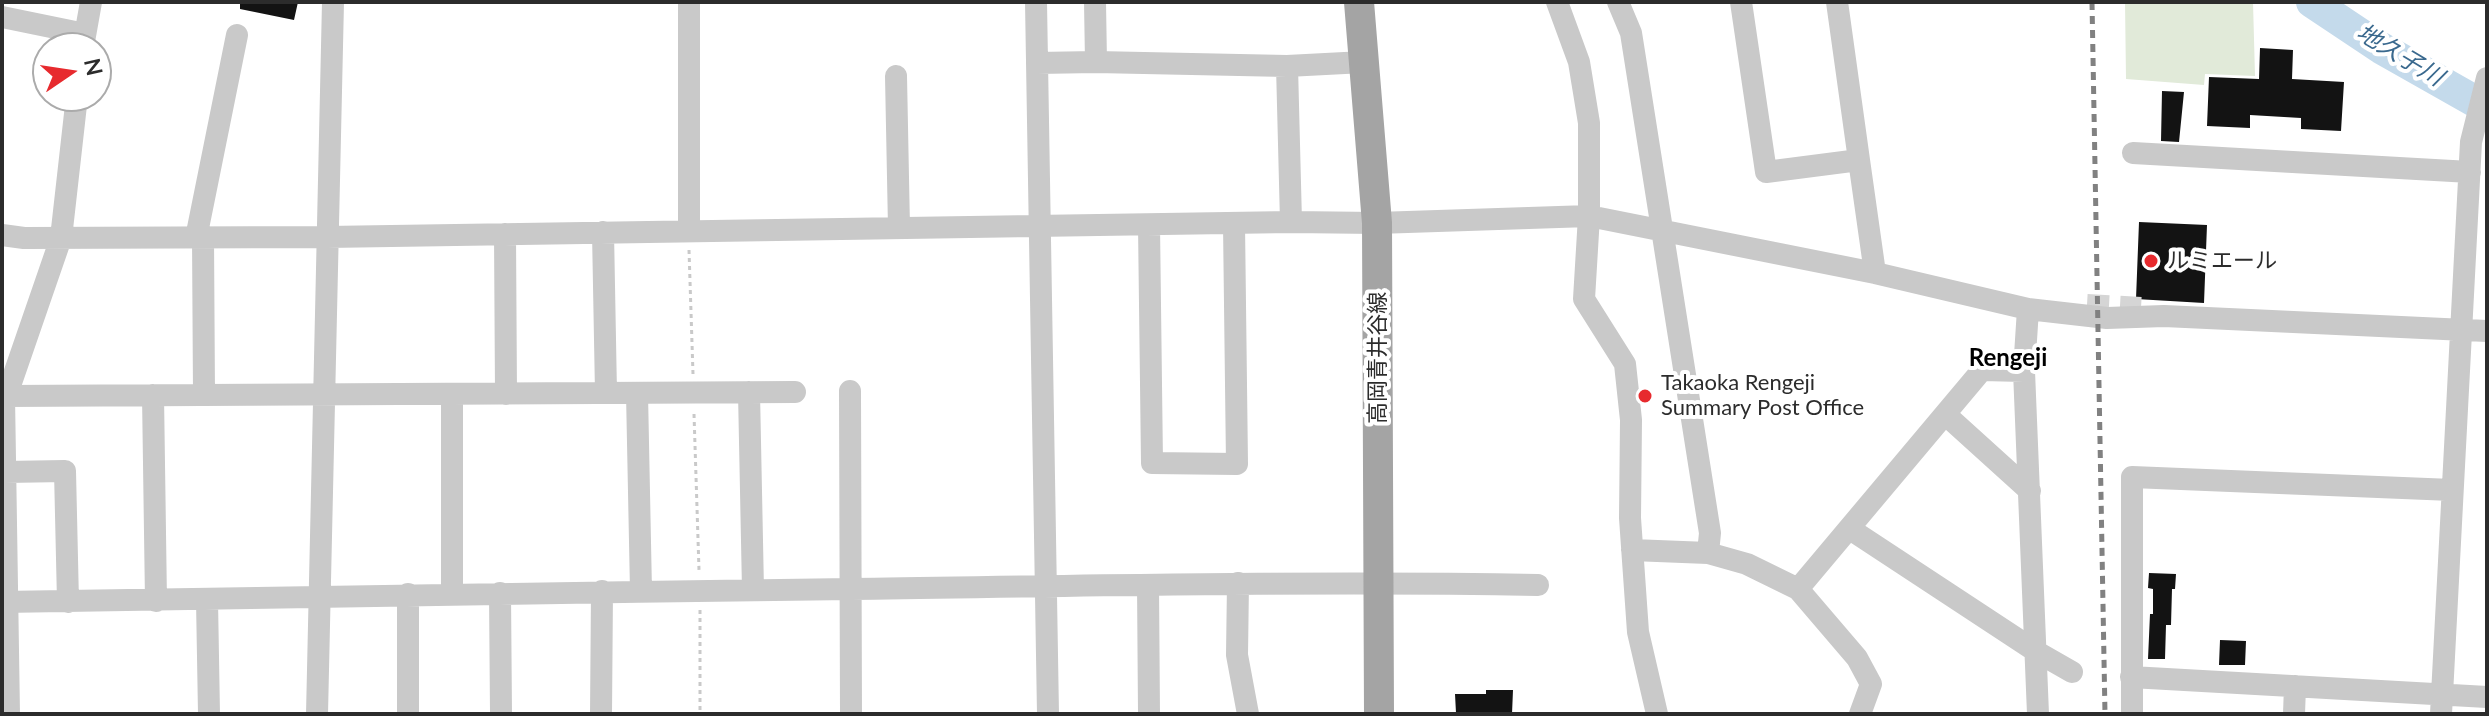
<!DOCTYPE html>
<html>
<head>
<meta charset="utf-8">
<style>
  body { margin:0 }
  #map { position:relative; width:2489px; height:716px; overflow:hidden; background:#fff; font-family:Lato,sans-serif }
  canvas { display:block }
  .frame { position:absolute; inset:0; border:4px solid #2c2c2c; pointer-events:none }
  .north { position:absolute; left:32px; top:32px; width:80px; height:80px; box-sizing:border-box; background:#fff; border:2px solid #ababab; border-radius:50%; rotate:77deg; font-size:22px; font-weight:700; line-height:32px; text-align:center; color:#2c2c2c }
  .north::after { content:''; display:block; margin:auto; width:28px; height:36px; background:#e72a2e; clip-path:polygon(50% 0,100% 100%,50% 72%,0 100%) }
</style>
</head>
<body>
<div id="map">
<canvas width="2489" height="716"></canvas>
<div class="frame"></div>
<div class="north">N</div>
</div>
<script>
const ctx = document.querySelector('canvas').getContext('2d');
ctx.lineJoin = 'round';
function paint(path, color) { ctx.fillStyle = color; ctx.fill(path, 'evenodd'); }
function trace(path, color, width, dash) { ctx.strokeStyle = color; ctx.lineWidth = width; ctx.lineCap = dash ? 'butt' : 'round'; ctx.setLineDash(dash || []); ctx.stroke(path); }
function label(font, color, halo, rows, align = 'center') {
  ctx.font = font + ' Lato,"Noto Sans JP",sans-serif'; ctx.lineWidth = 8; ctx.setLineDash([]); ctx.textBaseline = 'middle'; ctx.strokeStyle = halo; ctx.fillStyle = color; for (const [text, x, y, turn = 0] of rows) {
    ctx.save(); ctx.translate(x, y); ctx.rotate((+turn || 0) * Math.PI / 180); ctx.textAlign = isNaN(turn) ? turn : align; if (halo) ctx.strokeText(text, 0, 0); ctx.fillText(text, 0, 0); ctx.restore();
  }
}
paint(new Path2D(`
  M2125,2H2253L2255,76L2205,74L2204,85L2126,79Z`), '#e1ead9');
trace(new Path2D(`
  M2312,2L2381,48L2487,108`), '#c4daeb', 32);
paint(new Path2D(`
  M240,2H298L294,20L240,9Z
  M2260,48L2293,50L2292,79L2344,82L2341,131L2301,129V118L2250,115V128L2207,126L2209,77L2259,79Z
  M2162,91L2184,92L2179,142L2161,141Z
  M2139,222L2207,225L2204,303L2136,299Z
  M2149,573L2176,574L2175,589H2172L2171,625H2166L2165,659H2148L2150,614H2153V589L2148,588Z
  M2220,640L2246,641L2245,665H2219Z
  M1486,690H1513L1512,714L1456,713L1455,694H1486Z`), '#131313');
trace(new Path2D(`
  M2087,305L2141,308`), '#d5d5d5', 22, [22, 11]);
trace(new Path2D(`
  M689,250L693,374
  M694,414L699,570
  M700,610V714`), '#c9c9c9', 3, [4, 4]);
trace(new Path2D(`
  M1036,2L1048,714
  M1557,2L1579,62L1589,123V216L1584,299L1625,364L1631,420L1630,518L1638,632L1657,714
  M1618,2L1631,33L1710,533L1708,553
  M1741,2L1766,172L1859,160L1837,2
  M2,17L85,34
  M83,47L91,2
  M1096,62L1287,66L1291,222
  M1037,63L1096,62L1095,2
  M1287,66L1364,62
  M896,76L899,228
  M2133,153L2470,172
  M1859,160L1875,273
  M1149,225L1152,463L1237,464L1234,224
  M689,231V2
  M603,232L606,393
  M505,234L506,394
  M2,235L24,238L327,237L1291,222L1377,223L1589,216L1875,273L2028,309L2107,318L2164,316L2487,331
  M203,237L204,395
  M196,238L237,35
  M2028,309L2024,371L2038,714
  M850,391L851,714
  M749,392L753,590
  M637,393L641,591
  M153,395L156,601
  M2,397L12,380L61,238L77,96
  M1946,415L2030,491
  M5,472L65,471L68,602
  M1850,529L2037,652L2072,672
  M1632,550L1708,553L1747,564L1798,589L1857,658L1871,684L1860,714
  M1238,583L1237,655L1248,714
  M1148,585L1149,714
  M1798,589L1982,370L2024,371
  M452,593V394
  M500,593L501,714
  M408,594V714
  M207,600L209,714
  M2,602C285,596 568,593 851,589C1080,586 1309,581 1538,585
  M2131,677L2487,697
  M9,714L4,396L795,392
  M317,714L333,2
  M601,714L602,591
  M2132,714V477L2452,490
  M2294,714L2295,686
  M2441,714L2471,142L2487,78`), '#c9c9c9', 22);
trace(new Path2D(`
  M1359,2L1377,223L1379,714`), '#a4a4a4', 30);
trace(new Path2D(`
  M2092,2L2105,714`), '#818181', 5, [8, 6]);
for (const [x, y, r, color] of [
  [2151,261,8,"#e72a2e"],
  [1645,396,8,"#e72a2e"]
]) { const dot = new Path2D(); dot.arc(x, y, r, 0, 2 * Math.PI); ctx.fillStyle = color; ctx.fill(dot); trace(dot, '#fff', 3); }
label('22px', '#2c2c2c', '#fff', [
  ["ルミエール",2167,261],
  ["Takaoka Rengeji",1661,383],
  ["Summary Post Office",1661,408]
], 'left');
label('22px', '#2c2c2c', '#fff', [
  ["高岡青井谷線",1378,358,-90]
]);
label('italic 24px', '#3a698e', '#fff', [
  ["地久子川",2400,55,31]
]);
label('bold 24px', '#000', '#fff', [
  ["Rengeji",2008,358]
]);
</script>
</body>
</html>
